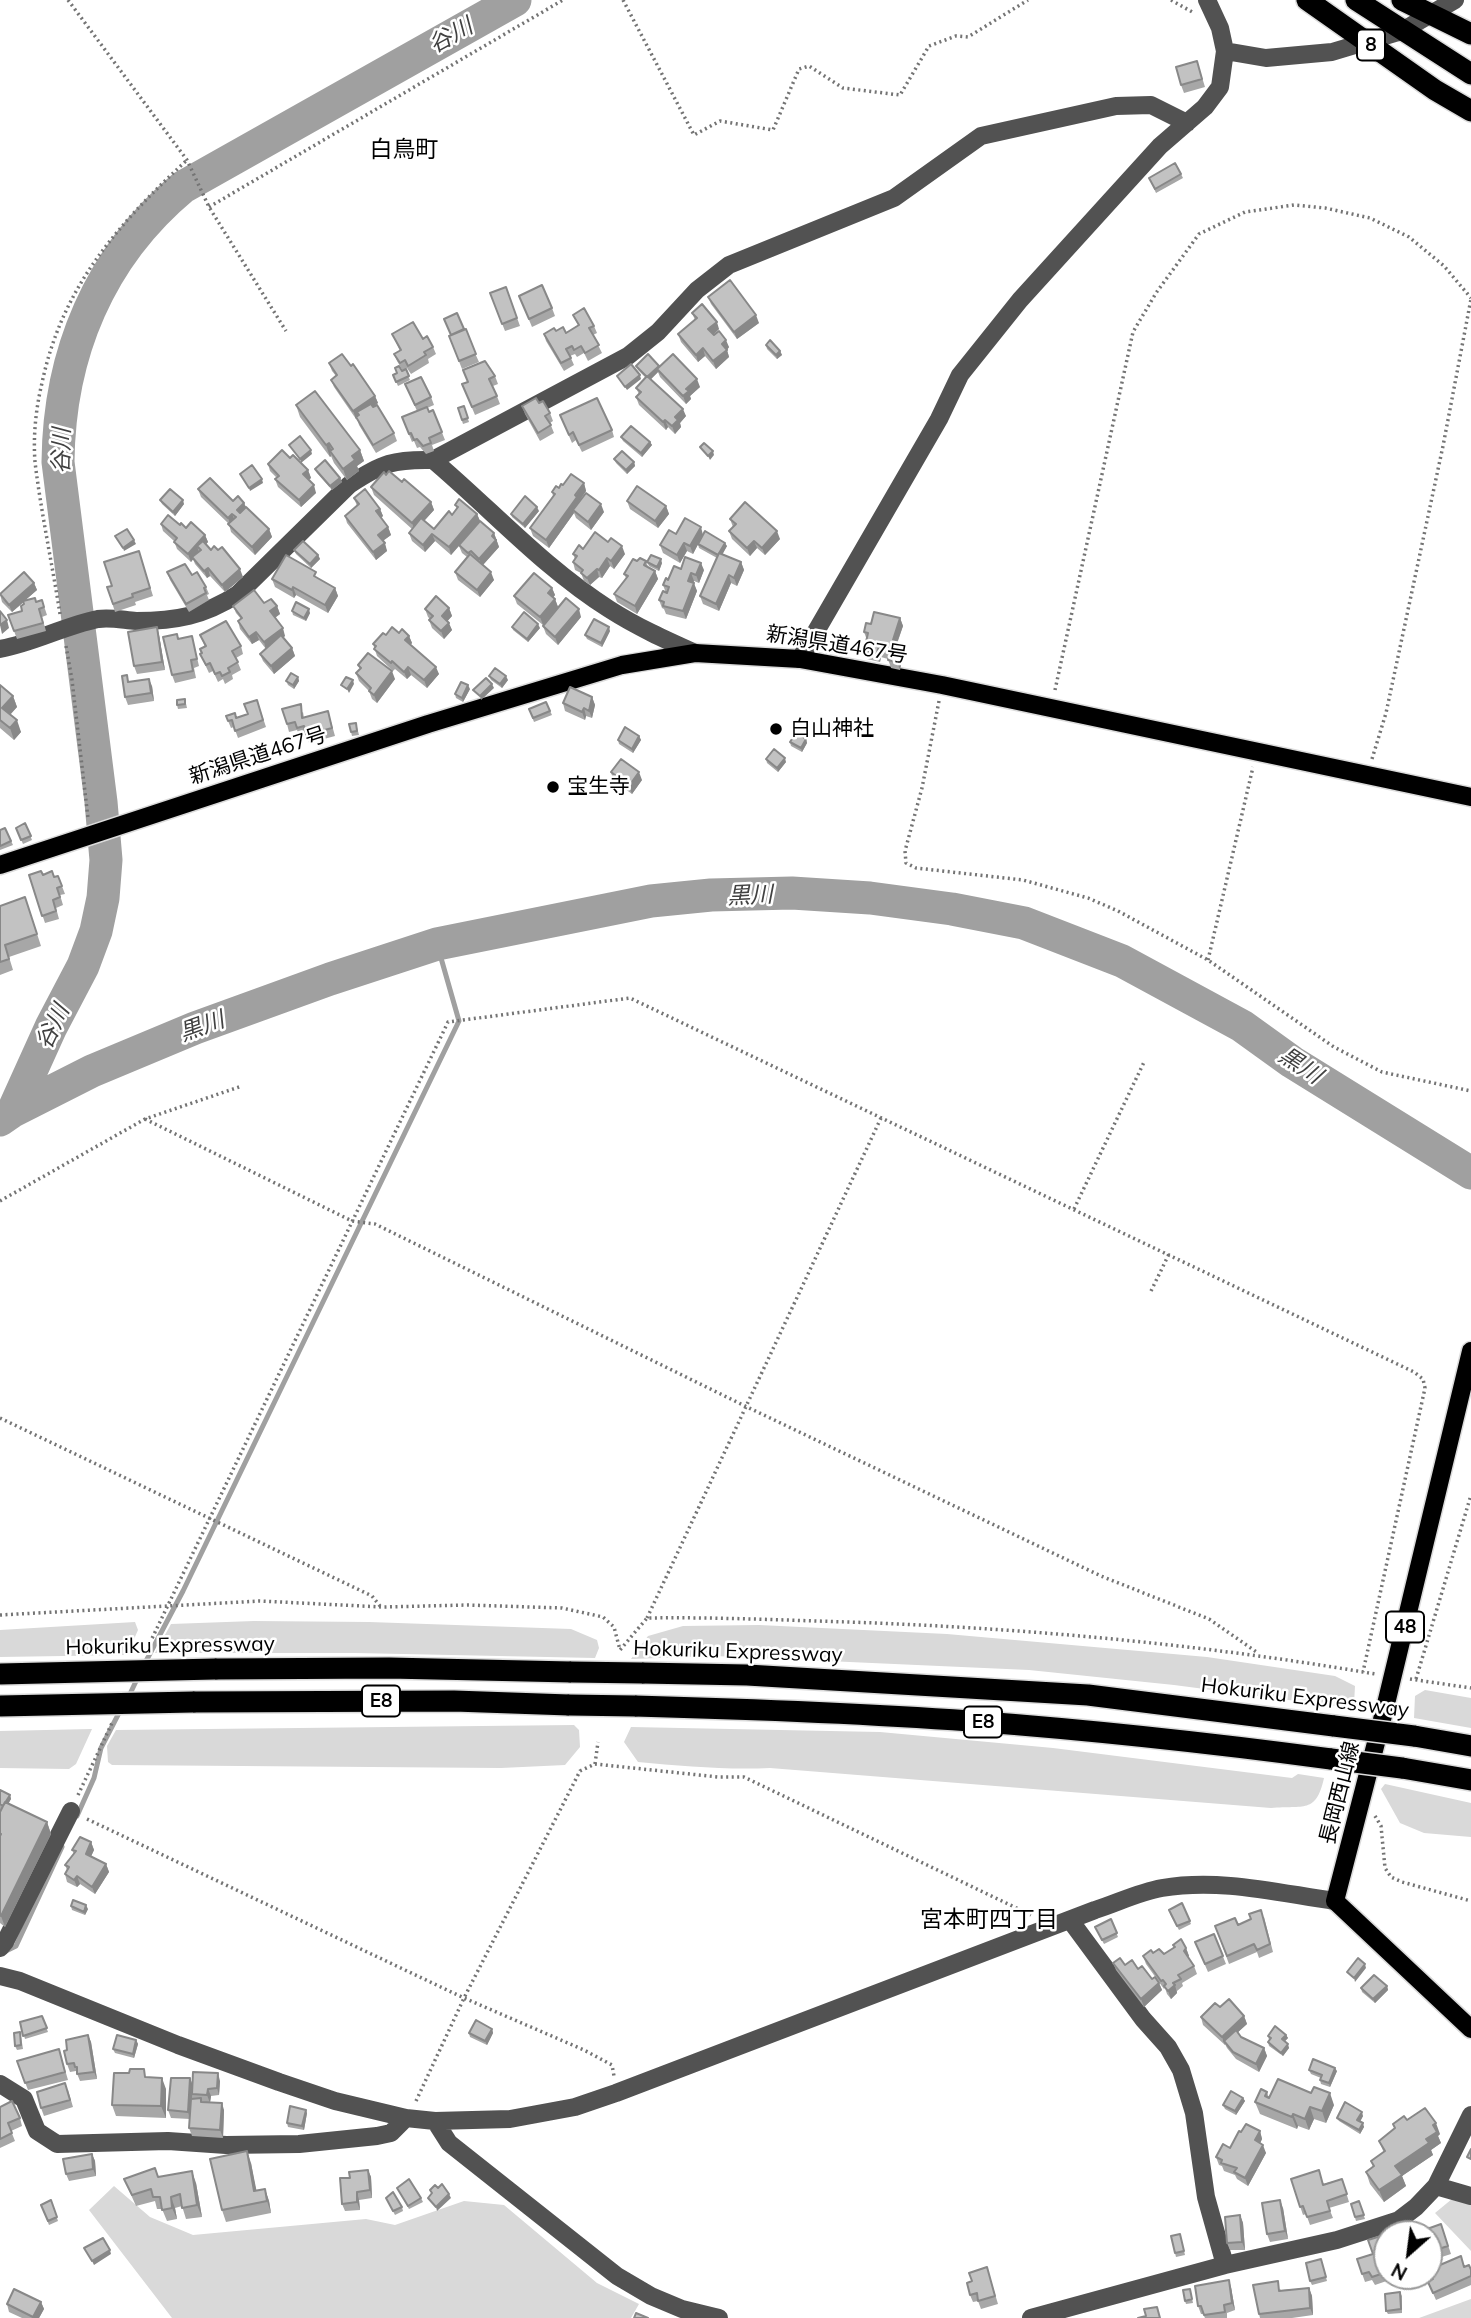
<!DOCTYPE html>
<html>
<head>
<meta charset="utf-8">
<style>
  body { margin:0 }
  #map { position:relative; width:1471px; height:2318px; overflow:hidden; background:#fff; font-family:Mulish,sans-serif }
  canvas { display:block }
  .north { position:absolute; left:1373px; top:2220px; width:70px; height:70px; box-sizing:border-box; background:#fff; border:2px solid #999; border-radius:50%; rotate:208deg; font-size:19px; font-weight:700; line-height:28px; text-align:center; color:#000 }
  .north::after { content:''; display:block; margin:auto; width:24px; height:32px; background:#000; clip-path:polygon(50% 0,100% 100%,50% 72%,0 100%) }
</style>
</head>
<body>
<div id="map">
<canvas width="1471" height="2318"></canvas>
<div class="north">N</div>
</div>
<script>
const ctx = document.querySelector('canvas').getContext('2d');
ctx.lineJoin = 'round';
function paint(path, color) { ctx.fillStyle = color; ctx.fill(path, 'evenodd'); }
function trace(path, color, width, dash) { ctx.strokeStyle = color; ctx.lineWidth = width; ctx.lineCap = dash ? 'butt' : 'round'; ctx.setLineDash(dash || []); ctx.stroke(path); }
function label(font, color, halo, rows, align = 'center') {
  ctx.font = font + ' Mulish,"Noto Sans JP",sans-serif'; ctx.lineWidth = 5; ctx.setLineDash([]); ctx.textBaseline = 'middle'; ctx.strokeStyle = halo; ctx.fillStyle = color; for (const [text, x, y, turn = 0] of rows) {
    ctx.save(); ctx.translate(x, y); ctx.rotate((+turn || 0) * Math.PI / 180); ctx.textAlign = isNaN(turn) ? turn : align; if (halo) ctx.strokeText(text, 0, 0); ctx.fillText(text, 0, 0); ctx.restore();
  }
}
paint(new Path2D(`
  M254,1621L369,1622L571,1629L597,1640L599,1648L595,1658L355,1653H155L171,1624Z
  M135,1622L138,1630L127,1655L0,1657V1630Z
  M759,1625L947,1634L1207,1657L1335,1676L1355,1686L1354,1704L1350,1708L1174,1685L1029,1670L715,1656L631,1659L648,1636L683,1626Z
  M1425,1690L1471,1698V1728L1414,1718L1415,1696Z
  M574,1725L579,1730L580,1747L565,1765L501,1768L112,1765L108,1762L107,1746L116,1730Z
  M631,1727L880,1732L1053,1748L1292,1778L1298,1774L1324,1778C1316,1814 1304,1805 1271,1808L770,1768C726,1770 682,1766 638,1762L624,1742Z
  M92,1729L76,1764L69,1769L0,1768V1731Z
  M1385,1784L1471,1803V1837L1424,1833L1400,1823L1381,1789Z
  M114,2186L150,2217L193,2235L366,2219L395,2225L464,2201L504,2205L597,2283L639,2304L631,2318H172L89,2210Z
  M1458,2194L1471,2200V2251L1435,2213Z
  M1471,2299V2318H1419Z`), '#d9d9d9');
trace(new Path2D(`
  M145,1663L183,1591L459,1021L437,944
  M128,1698L139,1675
  M77,1816L94,1778L101,1748L121,1709
  M6,1951L16,1946L62,1847`), '#a0a0a0', 5);
trace(new Path2D(`
  M13,1111L51,1027L83,966L96,931L103,898L106,860L101,802L58,462C59,354 99,257 183,187L515,0
  M0,1120L13,1111L92,1071L195,1028L330,979L437,944L651,901L711,895L792,893L870,898L952,909L1024,923L1122,961L1242,1026L1292,1062L1471,1173`), '#a0a0a0', 33);
const major = new Path2D(`
  M0,865L428,724L622,665L695,653L800,659L942,685L1471,797
  M1471,1351L1385,1708L1335,1901L1471,2029`);
const highway = new Path2D(`
  M1307,0L1435,90L1471,111
  M1356,0L1471,74
  M1402,0L1471,34
  M215,1669L389,1668L571,1672
  M642,1673L747,1675L1088,1695L1334,1726
  M193,1702L454,1701L569,1705
  M635,1706C747,1709 858,1713 970,1721C1091,1730 1211,1743 1331,1759
  M1414,1736L1471,1746
  M1402,1768L1471,1780`);
trace(major, '#dbdbdb', 21);
trace(highway, '#dbdbdb', 24);
trace(new Path2D(`
  M68,0L187,160L209,207L286,331
  M623,0L694,135L720,121L773,130L799,69L809,66L843,88L900,95L929,46L956,36L968,37L1028,0
  M1171,0L1194,13
  M209,207L563,0
  M60,614C52,563 41,512 35,462C33,435 36,408 42,383C62,287 118,224 187,160
  M66,646L72,680L88,818
  M1055,690L1133,332L1156,293L1199,234L1245,212L1294,205L1325,208L1370,218L1409,237L1444,266L1471,298
  M939,701L922,788L905,851L906,863L916,868L1023,880L1088,898L1118,911L1208,960L1334,1047L1382,1072L1471,1091
  M1372,759L1386,713L1443,446L1471,299
  M1208,960L1253,767
  M145,1119L352,1221L375,1224L747,1407L1101,1576L1209,1619L1258,1653
  M0,1201L145,1119L242,1086
  M1074,1209L1145,1060
  M1151,1291L1169,1254
  M0,1418L372,1596L380,1606
  M0,1615L260,1601L382,1607L468,1605L562,1608L603,1617L614,1627L620,1650L647,1618C714,1617 781,1620 848,1622C1025,1628 1201,1644 1375,1674
  M647,1618L881,1118
  M145,1653L448,1022L630,998L1414,1372L1423,1379L1425,1388L1363,1672
  M1410,1679L1471,1688
  M1416,1679L1471,1495
  M595,1764L598,1742
  M78,1795L112,1723
  M1375,1816L1381,1826L1385,1868L1391,1877L1402,1882L1471,1901
  M87,1819L464,1998L584,2050L612,2065L614,2076
  M416,2101L464,1998L580,1771L595,1764L718,1777H744L1031,1915`), '#747474', 3.5, [2, 3.5]);
trace(new Path2D(`
  M1225,51L1266,58L1332,52L1402,31L1455,0
  M433,460C492,510 544,568 609,609C637,627 666,640 695,653
  M0,649C33,643 64,626 98,619C110,617 123,620 136,621C176,621 204,616 238,594L349,485C382,463 394,459 433,460L628,356L658,332L697,290L729,265L894,198L981,136L1116,106L1151,105L1187,123
  M800,659L939,419L960,375L1020,300L1160,146L1205,107L1220,87L1225,51L1220,28L1207,0
  M1070,1920L1143,2019L1168,2047L1181,2070L1194,2113L1206,2197L1225,2265
  M0,1948L5,1942L71,1811
  M0,1976L20,1981L178,2045L279,2082L335,2101L406,2118L435,2121L510,2119L575,2107L616,2093L1095,1910C1117,1903 1139,1892 1162,1888C1220,1878 1278,1893 1335,1901
  M0,2084L24,2099L37,2131L57,2144L168,2141L226,2145L299,2144L377,2136L391,2133L406,2118
  M435,2121L449,2143L617,2276L651,2296L682,2309L719,2318
  M1436,2186L1471,2196
  M1031,2318L1225,2265L1337,2240L1399,2220L1416,2207L1436,2186L1471,2115`), '#525252', 18);
trace(major, '#000', 18);
trace(highway, '#000', 21);
const highwayBridge = new Path2D(`
  M571,1672L642,1673
  M0,1674L215,1669
  M569,1705L635,1706
  M0,1706L193,1702
  M1334,1726L1414,1736
  M1331,1759L1402,1768`);
trace(highwayBridge, '#dbdbdb', 24, []);
trace(highwayBridge, '#000', 21);
paint(new Path2D(`
  M1197,61L1205,87L1184,93L1181,85Z
  M1181,174L1183,178L1156,193L1149,178Z
  M506,287L520,326L505,331L490,293Z
  M519,296L552,308L555,316L532,327Z
  M708,297L759,323L737,339L711,304Z
  M692,313L719,329L713,335L729,347L727,350L729,357L716,369L705,356L698,362L681,342L678,334L695,320Z
  M573,315L594,326L597,333L593,335L602,353L588,361L584,353L577,357L575,354L570,356L574,365L564,371L546,341L544,334L556,331L566,333L578,325Z
  M464,329L479,362L462,369L449,336Z
  M392,334L423,339L433,347L436,354L428,359L429,363L411,374L407,368L405,369L410,380L398,386L393,375L403,371L397,361L394,354L400,351Z
  M766,345L780,351L782,355L777,359L767,349Z
  M329,363L351,366L375,396L378,403L373,407L394,433L397,441L376,453L359,425L357,418L356,419L334,387L331,380L336,376L332,371Z
  M636,366L659,367L700,387L690,396L691,399L686,404L660,377L658,372L651,379L686,416L680,423L681,427L675,434L668,427L666,430L639,405L636,397L639,394L636,388L646,378L638,370Z
  M495,376L498,384L493,386L500,404L475,415L462,384Z
  M405,384L431,397L434,405L427,408L429,412L433,410L445,440L432,445L434,451L426,454L420,447L417,448L414,441L412,442L402,417L417,411Z
  M539,403L550,413L553,421L550,423L554,433L540,441L525,414L522,406Z
  M296,405L360,450L364,461L357,466L359,471L347,480L334,463L331,456L330,457L300,417Z
  M464,406L469,422L463,424L458,408Z
  M560,415L612,430L614,437L582,452L576,440L572,443Z
  M621,437L650,442L652,445L642,457L623,441Z
  M614,459L634,462L635,466L627,474L616,463Z
  M268,464L308,470L311,478L308,480L316,493L301,507L278,487L275,479L277,478L270,471Z
  M315,469L340,478L342,482L332,490L317,473Z
  M386,475L402,482L431,502L434,510L424,521L434,529L452,515L457,509L455,505L477,514L480,521L494,533L499,547L483,565L494,580L480,597L458,580L455,572L467,557L462,553L459,546L451,555L435,541L425,552L412,541L409,533L412,529L374,495L371,487Z
  M584,483L586,491L579,502L604,512L591,530L576,518L574,513L549,548L533,536L530,528L553,496L552,492L563,485Z
  M198,489L233,501L244,503L246,507L269,529L272,537L255,555L231,532L229,524L201,497Z
  M354,498L380,509L383,516L381,518L388,527L391,535L383,541L387,551L376,560L347,523L345,516L357,506Z
  M160,500L184,504L175,516L162,504Z
  M627,501L666,506L669,514L658,528L630,509Z
  M539,511L525,528L512,517L511,514Z
  M730,519L780,539L765,555L757,548L750,556L732,539L729,531L733,527Z
  M161,524L180,525L205,535L208,542L206,544L211,550L243,577L225,592L210,576L207,578L195,564L193,559L191,562L177,549L174,541L163,531Z
  M676,534L703,535L727,546L722,554L741,562L744,570L737,586L731,583L719,611L703,604L700,596L717,558L699,548L698,544L693,554L687,551L680,563L663,553L660,545Z
  M583,549L625,554L614,569L610,566L602,578L599,577L590,585L584,581L581,573L575,570L573,562L575,559L573,554Z
  M294,550L318,555L320,559L311,568L296,554Z
  M139,551L153,596L135,602L136,605L115,612L107,587L112,586Z
  M637,561H646L648,567L655,571L658,579L637,614L617,602L614,594L626,578L624,574Z
  M647,562L662,563L659,571L649,566Z
  M681,569L704,570L699,583L694,581L693,583L697,591L686,619L666,614L664,609L662,608L659,600L666,593L663,585Z
  M167,572L192,575L206,587L209,594L207,595L209,600L189,612L170,580Z
  M272,579H319L335,588L338,596L328,613L296,595L294,598L275,587Z
  M34,583L37,590L25,600L36,602L42,600L47,615L42,617L46,631L17,639L8,615L22,611L24,604V602L12,612L2,602L0,594Z
  M552,588L555,595L553,597L555,599L558,607L543,625L517,604L514,596Z
  M264,603L277,606L280,614L275,618L285,636L283,638L292,648L295,656L274,674L263,661L260,654L266,649L259,640L252,644L240,629L238,621L241,619L236,613L233,606Z
  M449,608L452,616L447,621L452,630L444,639L432,628L429,620L430,619L428,617L425,609Z
  M292,611L310,613L306,621L293,615Z
  M581,617L558,645L546,634L543,626Z
  M900,618L903,626L897,644L903,653L900,670L891,668L888,659L881,657L880,662L867,659L864,651L867,640L864,632L871,624Z
  M512,627L540,628L528,642L513,630Z
  M610,631L602,647L587,639L585,635Z
  M399,633L409,636L412,643L410,645L439,674L427,688L411,675L407,679L395,669L393,671L377,656L373,644L386,635Z
  M159,635L165,670L137,674L134,666Z
  M200,635L241,646L243,654L236,658L241,670L232,675L233,679L225,684L223,679L218,682L213,671L209,673L200,654L201,653L200,649L205,647Z
  M192,636L199,666L194,668L196,678L175,683L172,675L178,639Z
  M358,665L395,679L377,703L372,699L369,691L359,681L356,673L360,669Z
  M489,676L508,680L502,688L491,680Z
  M298,677L299,681L294,689L288,685L286,681Z
  M130,681L152,686L154,701L128,705L125,697Z
  M0,685L13,696L17,707L10,715L21,732L14,740L0,728Z
  M470,689L463,702L456,698L455,694Z
  M592,697L595,705L592,718L586,716L585,720L565,711L563,703Z
  M185,699L187,708L178,709L177,705Z
  M257,700L266,727L238,738L234,727L231,728L226,716L236,718L248,714Z
  M546,702L552,715L534,722L529,709Z
  M328,711L335,736L309,743L306,734L299,735L297,730L289,732L287,724L303,712L304,718Z
  M356,723L359,735L352,736L351,732Z
  M639,736L641,740L633,753L619,744L618,740Z
  M806,739L807,743L802,752L791,746L790,742Z
  M766,759L786,762L778,772L767,763Z
  M611,772L642,780L632,794L613,780Z
  M25,823L32,840L23,844L16,828Z
  M5,828L13,845L0,850V830Z
  M29,875H43L54,877L58,876L65,894L60,895L63,905L56,908L59,919L45,923Z
  M25,897L41,946L9,957L13,970L0,975V906Z
  M0,1790L10,1795L11,1799L8,1803L47,1822L51,1834L5,1927L0,1923Z
  M91,1842L94,1850L91,1856L106,1864L109,1872L95,1894L80,1884L77,1887L67,1882L65,1874L67,1870L65,1865L74,1854L72,1850Z
  M1182,1903L1191,1924L1179,1930L1170,1914Z
  M71,1906L88,1909L85,1915L72,1910Z
  M1264,1917L1273,1952L1259,1958L1257,1952L1229,1964L1215,1926L1238,1925Z
  M1111,1919L1118,1937L1104,1944L1097,1931Z
  M1214,1934L1226,1964L1208,1972L1195,1942Z
  M1173,1945L1186,1948L1189,1956L1188,1957L1194,1966L1197,1974L1182,1983L1183,1986L1177,1991V1993L1171,1999L1167,1994L1165,1988L1164,1989L1146,1964L1143,1956L1153,1953L1164,1954L1174,1948Z
  M1113,1963L1138,1969L1159,1983L1162,1990L1144,2007L1116,1970Z
  M1387,1986L1388,1990L1375,2003L1362,1992L1361,1988Z
  M1220,2007L1244,2016L1247,2024L1237,2033L1241,2037L1264,2048L1267,2056L1259,2072L1236,2059L1227,2048L1225,2044V2045L1203,2025L1201,2017Z
  M42,2016L48,2032L25,2039L20,2022Z
  M492,2029L493,2033L487,2045L470,2037L469,2033Z
  M88,2035L91,2042L97,2079L80,2081L76,2071L70,2072L67,2064Z
  M1286,2035L1288,2038L1285,2041L1289,2048L1283,2056L1269,2046L1268,2042L1269,2040L1268,2036Z
  M21,2036L23,2049L17,2050L15,2046Z
  M136,2040L138,2044L134,2058L115,2053L113,2049Z
  M59,2049L68,2080L28,2090L17,2061Z
  M1309,2070L1337,2071L1330,2087L1321,2084L1320,2080L1321,2078L1311,2074Z
  M147,2077L166,2089V2118L116,2116L112,2105Z
  M190,2078L193,2086L220,2081L219,2095L211,2096L210,2102L224,2110L223,2138L192,2136L189,2128L190,2119L171,2118L168,2110Z
  M68,2090L73,2107L44,2116L41,2108Z
  M1267,2092L1269,2098L1334,2105L1326,2123L1314,2119L1309,2130L1298,2126L1297,2129L1260,2114L1255,2102Z
  M1243,2098L1245,2101L1236,2115L1225,2109L1223,2105Z
  M0,2107L20,2118L22,2126L11,2131L15,2141L0,2148Z
  M307,2113L304,2130L288,2127L287,2123Z
  M1363,2116L1360,2121L1364,2127L1360,2134L1339,2121L1337,2118Z
  M1260,2131L1262,2139L1260,2143L1266,2153L1248,2186L1237,2179L1235,2175L1224,2171L1222,2166L1219,2165L1216,2157L1230,2148L1241,2132Z
  M1440,2134L1438,2136L1441,2143L1431,2150L1433,2155L1402,2176L1406,2186L1384,2202L1370,2184L1366,2172L1373,2167L1371,2161L1384,2153L1379,2141Z
  M92,2154L95,2161L96,2176L69,2181L66,2174Z
  M251,2163L256,2191L265,2189L269,2201L271,2213L226,2222L222,2210Z
  M368,2170L371,2177L372,2198L359,2200L360,2210L345,2211L342,2204L350,2178Z
  M158,2177L196,2183L202,2217L186,2219L182,2206L175,2208L177,2219L167,2221L162,2209H157L155,2201L136,2206L124,2179Z
  M1291,2179L1323,2184L1342,2179L1349,2202L1329,2208L1333,2218L1310,2225L1306,2214L1303,2215Z
  M397,2188L421,2198L423,2202L409,2209Z
  M386,2198L402,2207L403,2211L395,2215Z
  M51,2200L58,2221L49,2225L41,2205Z
  M1359,2201L1365,2219L1356,2221L1351,2204Z
  M1283,2208L1288,2239L1270,2242L1267,2234Z
  M1240,2215L1243,2223L1245,2250H1230L1227,2243Z
  M1441,2224L1451,2254L1429,2261V2234Z
  M1180,2234L1185,2255L1176,2257L1175,2253Z
  M1387,2243V2276H1401L1375,2285L1372,2280L1365,2282L1357,2259L1373,2254Z
  M1321,2259L1327,2281L1312,2285L1310,2281Z
  M1464,2266L1471,2270V2285L1436,2300L1428,2282Z
  M987,2267L998,2304L981,2309L978,2301L973,2302L970,2295L972,2281Z
  M1231,2287L1235,2310L1227,2313V2318H1205L1203,2314H1201L1198,2306Z
  M1309,2288L1312,2296L1313,2315L1292,2318H1260L1259,2314L1281,2289V2290Z
  M1190,2289L1193,2303L1186,2304L1185,2301Z
  M1400,2292L1402,2296V2313L1388,2314L1386,2311Z
  M41,2302L44,2309L39,2318H22L9,2312L7,2304Z`), '#a7a7a7');
paint(new Path2D(`
  M756,315L759,323L737,339L734,332Z
  M717,322L719,329L711,337L708,329Z
  M726,340L729,347L727,350L729,357L716,369L713,361L722,344Z
  M703,348L705,356L698,362L696,355Z
  M780,351L782,355L777,359L776,355Z
  M659,366L660,369H657L658,372L649,381L647,377Z
  M640,375L641,379L627,390L625,387Z
  M697,379L700,387L690,396L691,399L686,404L683,396L686,389Z
  M375,396L378,403L360,416L357,412L359,417L356,419L353,411Z
  M683,409L686,416L680,423L681,427L675,434L672,426L675,417Z
  M665,420L668,427L666,430L663,422Z
  M650,442L652,445L642,457L641,453Z
  M329,443L333,455L330,451L331,456L330,457L326,445Z
  M311,450L312,454L301,463L300,459Z
  M360,450L364,461L357,466L359,471L347,480L343,469L352,456Z
  M713,451L714,455L710,460L708,456Z
  M634,462L635,466L627,474L626,470Z
  M308,470L311,478L306,482L303,474Z
  M340,478L342,482L332,490L330,486Z
  M262,479L263,483L250,491L249,488Z
  M584,483L586,491L573,510L574,513L549,548L546,540Z
  M314,485L316,493L301,507L299,500Z
  M183,500L184,504L175,516L173,512Z
  M431,502L434,510L415,531L412,523Z
  M244,503L247,510L240,518L237,510Z
  M601,504L604,512L591,530L588,522Z
  M666,506L669,514L658,528L655,521Z
  M537,507L539,511L525,528L523,524Z
  M380,509L383,516L379,519L376,511Z
  M232,514L235,521L231,526L228,518Z
  M477,514L480,521L451,555L449,547Z
  M388,527L391,535L381,542L378,535Z
  M701,527L703,535L693,554L690,546Z
  M269,529L272,537L255,555L252,547Z
  M777,531L780,539L765,555L762,548Z
  M494,533L499,547L482,566L479,559Z
  M432,534L435,541L425,552L423,545Z
  M205,535L208,542L201,550L197,546L199,552L191,562L188,554Z
  M134,540L136,544L124,551L123,548Z
  M754,541L757,548L750,556L747,548Z
  M385,543L387,551L376,560L373,552Z
  M684,543L687,551L680,563L677,555Z
  M725,543L727,546L720,559L718,555Z
  M622,546L625,554L614,569L611,561Z
  M318,555L320,559L311,568L310,564Z
  M607,558L610,566L602,578L599,570Z
  M661,559L662,563L659,571L657,567Z
  M741,562L744,570L737,586L734,578Z
  M701,563L704,570L699,583L696,575Z
  M208,568L210,576L207,578L204,571Z
  M240,569L243,577L225,592L222,585Z
  M597,569L599,577L590,585L587,578Z
  M655,571L658,579L637,614L635,606Z
  M491,572L494,580L480,597L477,590Z
  M691,573L694,581L691,588L688,581Z
  M729,575L731,583L719,611L716,604Z
  M34,583L37,590L12,612L9,605Z
  M694,583L697,591L686,619L683,611Z
  M293,587L296,595L294,598L292,590Z
  M335,588L338,596L328,613L325,605Z
  M552,588L555,595L551,601L548,593Z
  M555,599L558,607L543,625L540,617Z
  M277,606L280,614L273,619L270,611Z
  M449,608L452,616L445,624L442,616Z
  M309,609L310,613L306,621L304,618Z
  M579,609L581,617L558,645L555,637Z
  M900,618L903,626L894,651L892,643Z
  M7,620L9,628L2,634L0,625Z
  M449,623L452,630L444,639L441,631Z
  M538,624L540,628L528,642L527,639Z
  M157,627L159,635L165,670L162,662Z
  M609,627L610,631L602,647L601,643Z
  M283,628L285,636L266,650L264,642Z
  M256,632L259,640L252,644L249,637Z
  M409,636L412,643L408,648L405,640Z
  M901,645L903,653L900,670L897,662Z
  M292,648L295,656L274,674L271,666Z
  M878,649L881,657L880,662L877,654Z
  M408,667L411,675L407,679L404,672Z
  M436,667L439,674L427,688L424,680Z
  M392,671L395,679L377,703L374,695Z
  M506,676L508,680L502,688L500,684Z
  M298,677L299,681L294,689L293,685Z
  M149,679L152,686L154,701L151,693Z
  M353,680L354,684L349,693L347,689Z
  M492,684L494,688L481,700L480,696Z
  M468,685L470,689L463,702L462,698Z
  M13,696L17,707L6,719L2,708Z
  M592,697L595,705L592,718L589,711Z
  M584,708L586,716L585,720L582,712Z
  M17,720L21,732L14,740L10,728Z
  M639,736L641,740L633,753L632,749Z
  M806,739L807,743L802,752L801,748Z
  M785,758L786,762L778,772L777,768Z
  M639,772L642,780L632,794L629,786Z
  M10,1795L11,1799L5,1810L3,1806Z
  M47,1822L51,1834L5,1927L1,1916Z
  M91,1842L94,1850L89,1861L86,1854Z
  M106,1864L109,1872L95,1894L92,1887Z
  M77,1876L80,1884L77,1887L74,1880Z
  M86,1905L88,1909L85,1915L84,1912Z
  M1186,1948L1189,1956L1186,1958L1184,1951Z
  M1365,1964L1366,1968L1355,1982L1354,1978Z
  M1159,1983L1162,1990L1144,2007L1141,1999Z
  M1175,1985L1177,1993L1171,1999L1168,1991Z
  M1387,1986L1388,1990L1375,2003L1373,1999Z
  M1244,2016L1247,2024L1226,2043L1224,2041L1225,2044V2045L1222,2037Z
  M492,2029L493,2033L487,2045L485,2041Z
  M88,2035L91,2042L97,2079L94,2072Z
  M1286,2035L1288,2038L1283,2043L1282,2039Z
  M136,2040L138,2044L134,2058L133,2054Z
  M1288,2044L1289,2048L1283,2056L1281,2053Z
  M1264,2048L1267,2056L1259,2072L1256,2064Z
  M1335,2068L1337,2071L1330,2087L1329,2083Z
  M218,2073L220,2081L219,2095L217,2088Z
  M162,2078L166,2089V2118L161,2106Z
  M190,2078L193,2086L190,2119L188,2112Z
  M208,2089L211,2096L210,2103L207,2095Z
  M1330,2093L1334,2105L1326,2123L1322,2111Z
  M1243,2098L1245,2101L1236,2115L1235,2111Z
  M222,2103L224,2110L223,2138L220,2130Z
  M1310,2107L1314,2119L1309,2130L1305,2119Z
  M306,2110L307,2113L304,2130L302,2126Z
  M1362,2112L1363,2116L1359,2124L1357,2120Z
  M1293,2114L1298,2126L1297,2129L1292,2117Z
  M1363,2123L1364,2127L1360,2134L1359,2130Z
  M1436,2123L1440,2134L1438,2136L1441,2143L1431,2150L1433,2155L1402,2176L1406,2186L1384,2202L1379,2190L1395,2166L1426,2139L1433,2125Z
  M1260,2131L1262,2139L1258,2148L1255,2140Z
  M1263,2145L1266,2153L1248,2186L1245,2178Z
  M247,2151L251,2163L259,2203L254,2191Z
  M92,2154L95,2161L96,2176L93,2169Z
  M368,2170L371,2177L372,2198L370,2190Z
  M192,2171L196,2183L202,2217L197,2205Z
  M265,2189L269,2201L271,2213L267,2201Z
  M357,2192L359,2200L360,2210L357,2202Z
  M449,2194L451,2198L437,2211L436,2207Z
  M171,2197L175,2208L177,2219L172,2208Z
  M1280,2200L1283,2208L1288,2239L1285,2231Z
  M1240,2215L1243,2223L1245,2250L1242,2242Z
  M110,2250L111,2254L94,2265L92,2261Z
  M1229,2280L1231,2287L1235,2310L1232,2303Z
  M1309,2288L1312,2296L1313,2315L1310,2308Z
  M41,2302L44,2309L39,2318H33Z`), '#888');
const building = new Path2D(`
  M1197,61L1202,79L1181,85L1176,67Z
  M1175,163L1181,174L1155,189L1149,178Z
  M730,280L756,315L734,332L708,297Z
  M542,285L552,308L529,319L519,296Z
  M506,287L517,318L502,324L490,293Z
  M702,304L717,322L708,329L714,335L719,331L726,340L722,344L727,350L713,361L703,348L696,355L678,334L697,318L692,313Z
  M584,308L594,326L589,328L599,345L585,353L581,346L574,350L572,346L566,349L571,358L561,363L544,334L554,328L556,331L563,327L566,333L579,325L573,315Z
  M457,313L464,329L451,335L444,319Z
  M413,322L423,339L427,336L433,347L424,352L426,355L408,366L405,360L400,363L394,354L401,350L392,334Z
  M466,329L476,354L459,361L449,336Z
  M770,340L780,351L776,355L766,345Z
  M342,354L351,366L353,364L375,396L353,411L331,380L337,375L329,363Z
  M648,354L659,366L647,377L636,366Z
  M673,354L697,379L686,389L689,391L683,396L657,369Z
  M485,361L495,376L489,379L497,396L472,407L462,384L468,382L463,370Z
  M631,364L640,375L625,387L617,376Z
  M399,366L402,371L406,369L409,376L396,382L393,375L397,373L395,368Z
  M647,376L683,409L675,417L678,420L672,426L665,420L663,422L636,397L641,392L636,388Z
  M421,377L431,397L415,405L405,384Z
  M315,391L360,450L352,456L355,460L343,469L330,451L333,449L329,443L326,445L296,405Z
  M536,398L539,403L543,401L550,413L545,416L551,425L538,433L522,406Z
  M597,398L612,430L579,445L573,432L569,435L560,415Z
  M371,404L373,407L377,405L394,433L373,445L356,417L359,415L357,412Z
  M464,406L468,418L462,420L458,408Z
  M427,407L429,412L433,410L442,432L429,438L431,443L423,446L417,439L414,440L411,433L409,434L402,417Z
  M631,426L650,442L641,453L621,437Z
  M300,436L311,450L300,459L289,445Z
  M704,443L713,451L708,456L700,447Z
  M282,450L290,458L293,455L308,470L303,474L314,485L299,500L275,479L279,476L268,464Z
  M622,451L634,462L626,470L614,459Z
  M325,460L340,478L330,486L315,469Z
  M252,465L262,479L249,488L240,474Z
  M389,471L402,482L404,479L431,502L412,523L371,487L384,472L386,475Z
  M571,474L584,483L575,495L577,497L546,540L530,528L555,494L552,492L556,486L559,488L561,484L563,485Z
  M210,478L233,501L238,496L244,503L237,510L240,513L246,507L269,529L252,547L228,524L236,517L232,514L228,518L198,489Z
  M637,486L666,506L655,521L627,501Z
  M170,489L183,500L173,512L160,500Z
  M365,489L380,509L376,511L388,527L378,535L385,543L373,552L345,516L359,504L354,498Z
  M586,493L601,504L588,522L573,510Z
  M525,496L537,507L523,524L511,514Z
  M459,499L477,514L449,547L432,534L423,545L409,533L421,518L434,529L449,511L452,515L458,507L455,505Z
  M745,502L777,531L762,548L754,541L747,548L729,531L736,524L730,519Z
  M168,515L180,525L181,523L186,528L191,522L205,535L188,554L174,542L177,538L161,524Z
  M685,518L701,527L690,546L684,543L677,555L660,545L669,530L676,534Z
  M480,521L494,533L492,536L496,540L479,559L471,551L468,553L459,545Z
  M127,529L134,540L123,548L115,536Z
  M705,531L725,543L718,555L698,544Z
  M595,532L608,542L611,538L622,546L611,561L607,558L599,570L597,569L587,578L581,573L583,570L573,562L577,556L573,554L579,545L583,549Z
  M203,541L211,550L214,546L218,550L222,547L240,569L222,585L208,568L204,571L192,557L201,550L197,546Z
  M303,541L318,555L310,564L294,550Z
  M139,551L150,588L132,594L133,597L113,604L107,587L112,586L104,562Z
  M719,553L741,562L734,578L729,575L716,604L700,596Z
  M470,554L491,572L477,590L455,572Z
  M286,555L316,572L314,576L335,588L325,605L293,587L292,590L272,579Z
  M651,555L661,559L657,567L647,562Z
  M685,557L701,563L696,575L691,573L688,581L694,583L683,611L663,606L664,602L659,600L663,591L667,593L669,587L663,585L666,578L668,580L674,566L681,569Z
  M640,558L646,561L644,565L655,571L635,606L614,594L628,576L624,574L633,559L637,561Z
  M185,564L192,575L197,572L206,587L204,588L206,593L186,604L167,572Z
  M24,572L34,583L9,605L0,594Z
  M534,573L552,588L548,593L555,599L540,617L514,596Z
  M254,590L264,603L271,599L277,606L270,611L283,628L264,642L256,632L249,637L238,621L242,618L233,606Z
  M436,596L449,608L442,616L449,623L441,631L429,620L433,616L425,609Z
  M35,598L36,602L42,600L44,607L39,609L43,623L14,631L8,615L22,611L21,606L24,604L23,601Z
  M566,598L579,609L555,637L543,626Z
  M296,602L309,609L304,618L292,611Z
  M0,611L7,620L0,625Z
  M524,612L538,624L527,639L512,627Z
  M874,612L900,618L892,643L901,645L897,662L888,660L890,652L878,649L877,654L864,651L868,633L864,632L866,623L871,624Z
  M594,619L609,627L601,643L585,635Z
  M226,621L241,646L232,651L238,662L228,668L230,672L222,676L220,672L215,674L210,663L206,665L200,654L202,653L200,649L206,646L200,635Z
  M157,627L162,662L134,666L128,632Z
  M392,627L399,633L402,629L409,636L405,640L436,667L424,680L408,667L404,672L392,661L391,663L374,649L376,646L373,644L383,633L386,635Z
  M177,634L178,639L192,636L197,659L191,660L193,671L172,675L163,637Z
  M281,635L292,648L271,666L260,654Z
  M368,653L392,671L374,695L369,691L371,688L356,673L361,668L358,665Z
  M495,668L506,676L500,684L489,676Z
  M291,673L298,677L293,685L286,681Z
  M127,675L128,682L149,679L151,693L125,697L122,676Z
  M346,677L353,680L347,689L341,685Z
  M486,678L492,684L480,696L473,690Z
  M461,682L468,685L462,698L455,694Z
  M0,685L13,696L2,708L17,720L10,728L0,720Z
  M570,687L592,697L589,711L584,708L582,712L563,703Z
  M185,699V704L177,705V700Z
  M257,700L263,720L235,731L232,720L228,721L226,716L235,713L236,718L248,714L244,704Z
  M546,702L550,711L533,718L529,709Z
  M301,704L302,718L328,711L332,728L306,735L304,726L297,728L295,722L287,724L282,709Z
  M356,723L357,731L351,732L349,724Z
  M625,727L639,736L632,749L618,740Z
  M796,733L806,739L801,748L790,742Z
  M774,749L785,758L777,768L766,759Z
  M621,759L639,772L629,786L611,772Z
  M25,823L31,836L21,840L16,828Z
  M5,828L11,841L0,846V830Z
  M41,871L43,875L52,871L54,877L58,876L62,886L57,888L60,897L53,900L56,911L42,916L29,875Z
  M25,897L37,934L5,945L9,959L0,962V906Z
  M0,1790L10,1795L3,1806L0,1804Z
  M5,1802L47,1822L1,1916L0,1915V1836L1,1834L0,1833V1812Z
  M80,1837L91,1842L86,1854L106,1864L92,1887L77,1876L74,1880L65,1874L69,1867L65,1865L76,1851L72,1850Z
  M73,1900L86,1905L84,1912L71,1906Z
  M1182,1903L1190,1921L1177,1926L1169,1910Z
  M1261,1910L1270,1944L1257,1950L1254,1944L1227,1956L1215,1926L1235,1918L1238,1925L1251,1919L1249,1914Z
  M1111,1919L1117,1933L1102,1940L1095,1927Z
  M1214,1934L1223,1956L1205,1964L1195,1942Z
  M1181,1939L1186,1948L1184,1951L1194,1966L1178,1975L1181,1979L1173,1983L1175,1985L1168,1991L1164,1986L1166,1984L1163,1980L1161,1981L1143,1956L1151,1950L1153,1953L1159,1949L1164,1954L1175,1947L1173,1945Z
  M1120,1958L1125,1965L1132,1960L1138,1969L1142,1966L1152,1979L1155,1977L1159,1983L1141,1999L1113,1963Z
  M1358,1958L1365,1964L1354,1978L1347,1972Z
  M1374,1975L1387,1986L1373,1999L1361,1988Z
  M1229,1999L1244,2016L1222,2037L1201,2017L1215,2003L1220,2007Z
  M42,2016L47,2028L23,2036L20,2022Z
  M476,2020L492,2029L485,2041L469,2033Z
  M1275,2026L1286,2035L1282,2039L1288,2044L1281,2053L1268,2042L1271,2038L1268,2036Z
  M1236,2030L1241,2037L1264,2048L1256,2064L1233,2052L1224,2041Z
  M20,2032L21,2045L15,2046L14,2033Z
  M88,2035L94,2072L77,2074V2067H75L74,2063L67,2064L64,2051L67,2050L66,2040Z
  M117,2035L136,2040L133,2054L113,2049Z
  M59,2049L65,2072L25,2083L17,2061Z
  M1313,2059L1335,2068L1329,2083L1320,2080L1322,2075L1309,2070Z
  M130,2069H144L145,2077L162,2078L161,2106L112,2105L114,2073H129Z
  M193,2072L218,2073L217,2088L208,2089L207,2095L192,2094Z
  M171,2078H190L188,2112L168,2110Z
  M1278,2079L1311,2093L1314,2087L1330,2093L1322,2111L1310,2107L1305,2119L1293,2114L1292,2117L1255,2102L1261,2089L1267,2092L1265,2096L1269,2098Z
  M65,2083L70,2100L41,2108L37,2092Z
  M1231,2091L1243,2098L1235,2111L1223,2105Z
  M201,2098V2102L222,2103L220,2130L189,2128L191,2099Z
  M12,2101L20,2118L8,2123L12,2133L0,2139V2107Z
  M1345,2102L1362,2112L1357,2120L1363,2123L1359,2130L1337,2118Z
  M290,2106L306,2110L302,2126L287,2123Z
  M1425,2108L1436,2123L1433,2125L1437,2132L1426,2139L1429,2143L1395,2166L1402,2175L1379,2190L1366,2172L1374,2166L1371,2161L1385,2151L1379,2141L1395,2128L1393,2124L1404,2116L1407,2120Z
  M1246,2124L1260,2131L1255,2140L1263,2145L1245,2178L1234,2172L1237,2168L1221,2163L1222,2160L1216,2157L1223,2144L1230,2148L1239,2131L1241,2132Z
  M1471,2149V2159L1467,2157Z
  M247,2151L254,2191L265,2189L267,2201L222,2210L210,2159Z
  M92,2154L93,2169L66,2174L63,2159Z
  M155,2168L158,2177L192,2171L197,2205L182,2208L180,2194L171,2197L172,2208L162,2210L160,2197H153L151,2189L132,2195L124,2179Z
  M368,2170L370,2190L357,2192V2202L342,2204L340,2178H350L349,2172Z
  M1319,2170L1323,2185L1342,2179L1347,2194L1327,2201L1330,2211L1307,2217L1303,2206L1300,2207L1291,2179Z
  M409,2179L421,2198L408,2206L397,2188Z
  M442,2184L449,2194L436,2207L428,2198L432,2193L430,2190L435,2185L438,2188Z
  M393,2192L402,2207L393,2211L386,2198Z
  M51,2200L57,2217L48,2221L41,2205Z
  M1280,2200L1285,2231L1267,2234L1262,2203Z
  M1359,2201L1364,2215L1355,2217L1351,2204Z
  M1240,2215L1242,2242L1227,2243L1225,2217Z
  M1441,2224L1448,2246L1429,2252V2234H1413Z
  M1180,2234L1184,2251L1175,2253L1171,2236Z
  M1384,2235L1387,2243V2272L1372,2277L1369,2272L1362,2274L1357,2259L1373,2254L1368,2240Z
  M103,2238L110,2250L92,2261L84,2248Z
  M1461,2256L1464,2267L1469,2265L1471,2270V2276L1433,2293L1428,2282L1433,2279L1431,2273L1434,2271L1433,2268Z
  M1321,2259L1326,2277L1310,2281L1306,2263Z
  M987,2267L995,2296L978,2301L977,2293L970,2295L967,2283L972,2281L969,2273Z
  M1229,2280L1232,2303L1224,2305L1225,2312L1204,2315L1201,2306H1198L1195,2286Z
  M1278,2281L1279,2291L1309,2288L1310,2308L1259,2314L1253,2285Z
  M14,2289L41,2302L33,2317L7,2304Z
  M1190,2289L1192,2299L1185,2301L1183,2290Z
  M1400,2292L1401,2309L1386,2311L1385,2294Z
  M1157,2307L1160,2318H1138L1146,2316L1144,2309Z
  M636,2313L648,2318H634Z`);
paint(building, '#c2c2c2');
trace(building, '#888', 2);
for (const [x, y, r, color] of [
  [776,729,7,"#000"],
  [553,787,7,"#000"]
]) { const dot = new Path2D(); dot.arc(x, y, r, 0, 2 * Math.PI); ctx.fillStyle = color; ctx.fill(dot); trace(dot, '#fff', 2.5); }
for (const [x, y, w] of [
  [1371,45,28],
  [1405,1627,38],
  [381,1701,38],
  [983,1722,38]
]) { const box = new Path2D(); box.roundRect(x - w / 2, y - 15.5, w, 31, 5); ctx.fillStyle = '#fff'; ctx.fill(box); trace(box, '#000', 2); }
label('bold 19px', '#000', null, [
  ["8",1371,45],
  ["48",1405,1627],
  ["E8",381,1701],
  ["E8",983,1722]
]);
label('21px', '#000', '#fff', [
  ["新潟県道467号",837,645,9],
  ["新潟県道467号",258,756,-18],
  ["Hokuriku Expressway",170,1646,-1],
  ["Hokuriku Expressway",738,1652,2],
  ["Hokuriku Expressway",1305,1698,7],
  ["長岡西山線",1340,1793,-76]
]);
label('21px', '#000', '#fff', [
  ["白山神社",790,729],
  ["宝生寺",567,787]
], 'left');
label('italic 23px', '#414141', '#fff', [
  ["谷川",451,36,-29],
  ["谷川",62,451,-89],
  ["黒川",750,896,-3],
  ["谷川",53,1027,-64],
  ["黒川",202,1027,-20],
  ["黒川",1300,1066,33]
]);
label('23px', '#000', '#fff', [
  ["白鳥町",404,150],
  ["宮本町四丁目",989,1920]
]);
</script>
</body>
</html>
